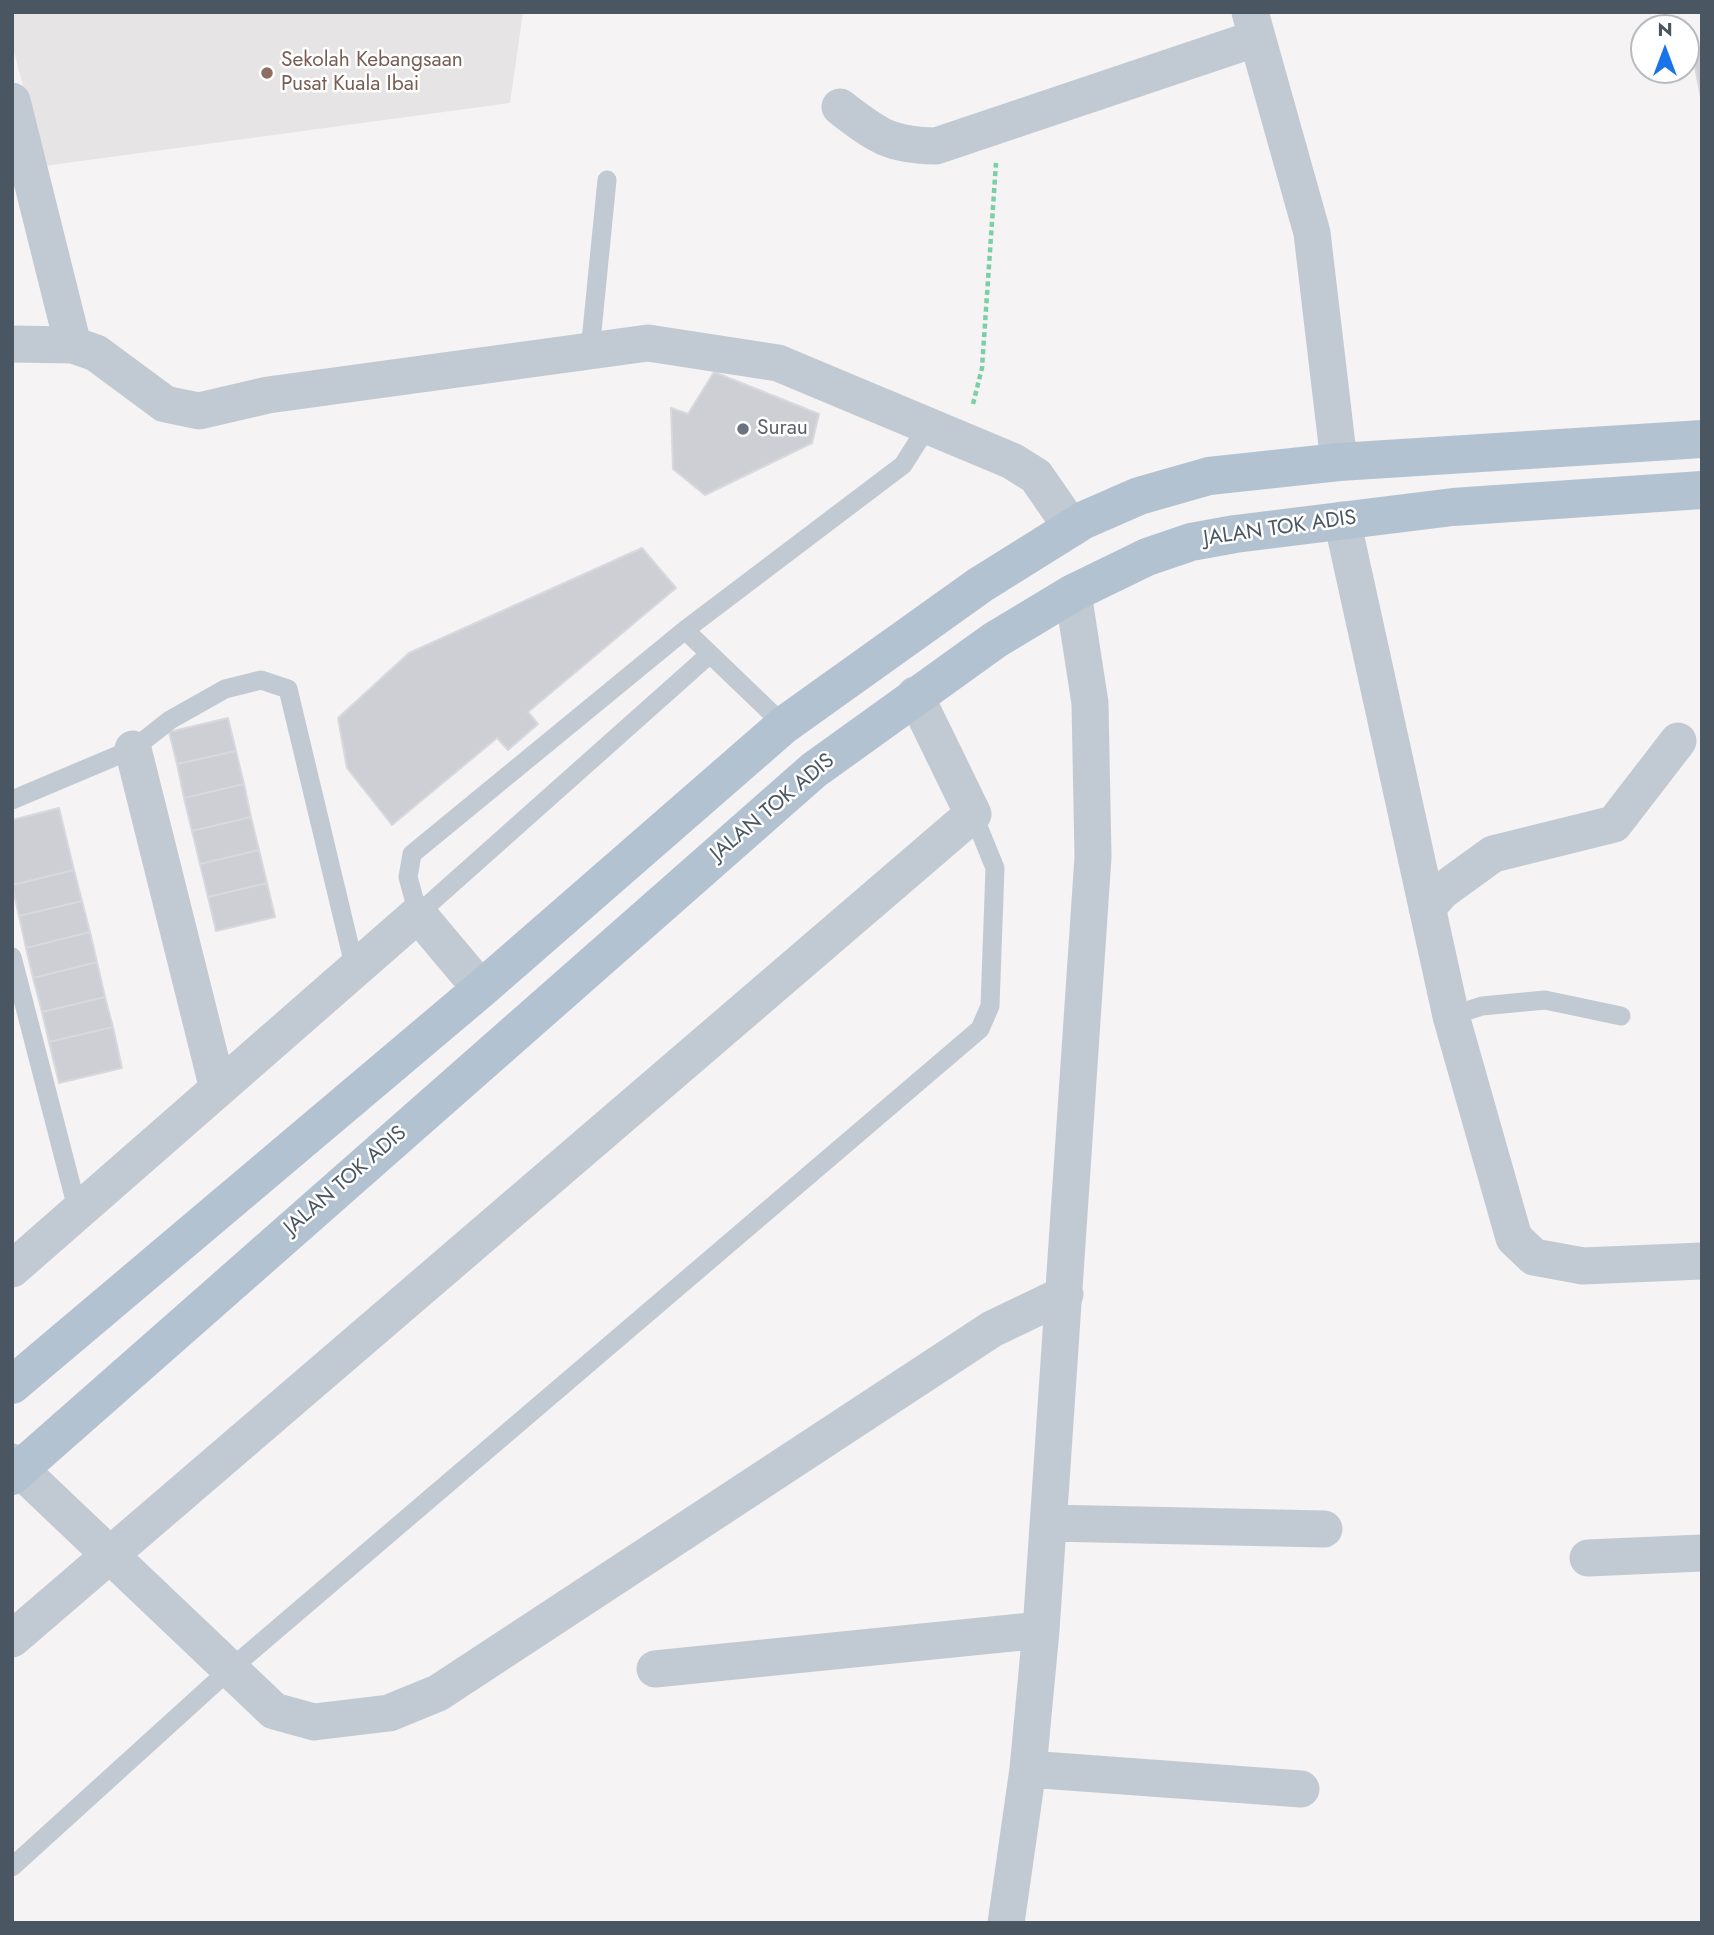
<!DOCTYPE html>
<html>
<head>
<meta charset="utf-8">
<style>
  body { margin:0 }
  #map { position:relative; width:1714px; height:1935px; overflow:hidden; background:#f5f3f3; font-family:Jost,sans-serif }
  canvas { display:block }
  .frame { position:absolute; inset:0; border:14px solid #4a5661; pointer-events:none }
  .north { position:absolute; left:1630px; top:14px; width:70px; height:70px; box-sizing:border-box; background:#fff; border:2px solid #b7bbc0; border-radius:50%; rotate:0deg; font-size:19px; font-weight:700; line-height:28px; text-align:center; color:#4a5661 }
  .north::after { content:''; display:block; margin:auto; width:24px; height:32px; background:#1a73e8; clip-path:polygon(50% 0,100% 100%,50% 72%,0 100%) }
</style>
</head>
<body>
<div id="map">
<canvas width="1714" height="1935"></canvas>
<div class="frame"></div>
<div class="north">N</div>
</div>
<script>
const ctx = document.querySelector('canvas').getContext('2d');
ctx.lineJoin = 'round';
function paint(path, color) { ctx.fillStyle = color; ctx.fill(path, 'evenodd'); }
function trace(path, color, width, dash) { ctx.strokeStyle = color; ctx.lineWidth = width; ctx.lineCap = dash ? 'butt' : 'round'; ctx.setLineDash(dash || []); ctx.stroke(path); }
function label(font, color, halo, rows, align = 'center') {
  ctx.font = font + ' Jost,sans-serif'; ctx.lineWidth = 5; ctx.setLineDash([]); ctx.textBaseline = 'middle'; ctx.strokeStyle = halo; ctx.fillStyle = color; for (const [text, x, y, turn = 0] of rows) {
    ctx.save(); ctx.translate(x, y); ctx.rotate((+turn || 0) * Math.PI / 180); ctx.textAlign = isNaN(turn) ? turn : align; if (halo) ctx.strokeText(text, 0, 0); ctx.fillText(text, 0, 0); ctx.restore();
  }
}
paint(new Path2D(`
  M12,12H523L510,103L44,166L12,44Z`), '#e6e4e5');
const building = new Path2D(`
  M1702,50V103L1692,51Z
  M714,372L819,414L812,443L705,495L673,469L671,408L688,414Z
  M642,548L676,588L528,712L538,724L508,750L497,738L392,825L347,768L338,718L409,653Z
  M228,718L236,751L177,764L169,732Z
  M236,751L244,784L184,798L177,764Z
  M244,784L251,817L192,831L184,798Z
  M59,808L74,870L12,885V820Z
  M251,817L259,850L200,864L192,831Z
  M259,850L267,883L208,897L200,864Z
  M74,870L82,901L19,916L12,885Z
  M267,883L275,917L216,931L208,897Z
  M82,901L90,932L26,948L19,916Z
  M90,932L97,962L33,978L26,948Z
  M97,962L105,997L42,1012L33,978Z
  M105,997L113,1027L49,1042L42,1012Z
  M113,1027L122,1068L59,1083L49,1042Z`);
paint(building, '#cdcfd5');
trace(building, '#d7d9de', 2);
trace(new Path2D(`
  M973,404L982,368L996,163`), '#7ad0a6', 4.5, [5, 3.5]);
trace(new Path2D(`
  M590,351L607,180
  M685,630L784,725
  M710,654L418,914L408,877L412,854L685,630L903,465L929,424
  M12,800L133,749L170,720L225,689L261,680L288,689L355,969
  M12,957L78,1212
  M1451,1016L1482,1006L1545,1000L1621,1016
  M12,1867L228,1671L980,1029L990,1006L995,868L973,814`), '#c1cad2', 19);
trace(new Path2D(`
  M1250,12L1312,233L1339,462
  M12,101L73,345
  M840,107C877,135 888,145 936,146L1257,38
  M12,344L73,345L96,353L165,404L199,411L268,395L648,343L778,363L1012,461L1036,476L1072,528
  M1342,520L1451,1016L1514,1238L1534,1257L1583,1266L1702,1261
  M133,749L218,1089
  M1427,908L1442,891L1493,854L1614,824L1678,741
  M12,1269L418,914L481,989
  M12,1462L274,1711L314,1722L389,1713L438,1693L992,1329L1065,1294
  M1049,1523L1324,1529
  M1588,1558L1702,1553
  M12,1639L973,814L915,695
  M655,1669L1041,1630
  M1028,1769L1301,1789
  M1006,1923L1028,1769L1041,1630L1093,857L1090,703L1073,593`), '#c1cad2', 37);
trace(new Path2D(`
  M12,1385L481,989L784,725L980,585L1084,520L1139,496L1209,476L1339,462L1702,439
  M12,1476L814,770L995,640L1073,593L1147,557L1191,542L1235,534L1453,507L1702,490`), '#b3c2d1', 38);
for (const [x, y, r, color] of [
  [267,73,7,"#8d6e63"],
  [743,429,7,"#6b7280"]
]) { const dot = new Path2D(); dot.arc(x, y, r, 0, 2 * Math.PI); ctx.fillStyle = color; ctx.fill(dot); trace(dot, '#fff', 2.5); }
label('21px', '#785e54', '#fff', [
  ["Sekolah Kebangsaan",281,61],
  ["Pusat Kuala Ibai",281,85]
], 'left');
label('21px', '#5b616d', '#fff', [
  ["Surau",757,429]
], 'left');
label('21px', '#4a5661', '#fff', [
  ["JALAN TOK ADIS",1280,529,-8],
  ["JALAN TOK ADIS",773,808,-40],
  ["JALAN TOK ADIS",346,1181,-41]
]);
</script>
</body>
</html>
